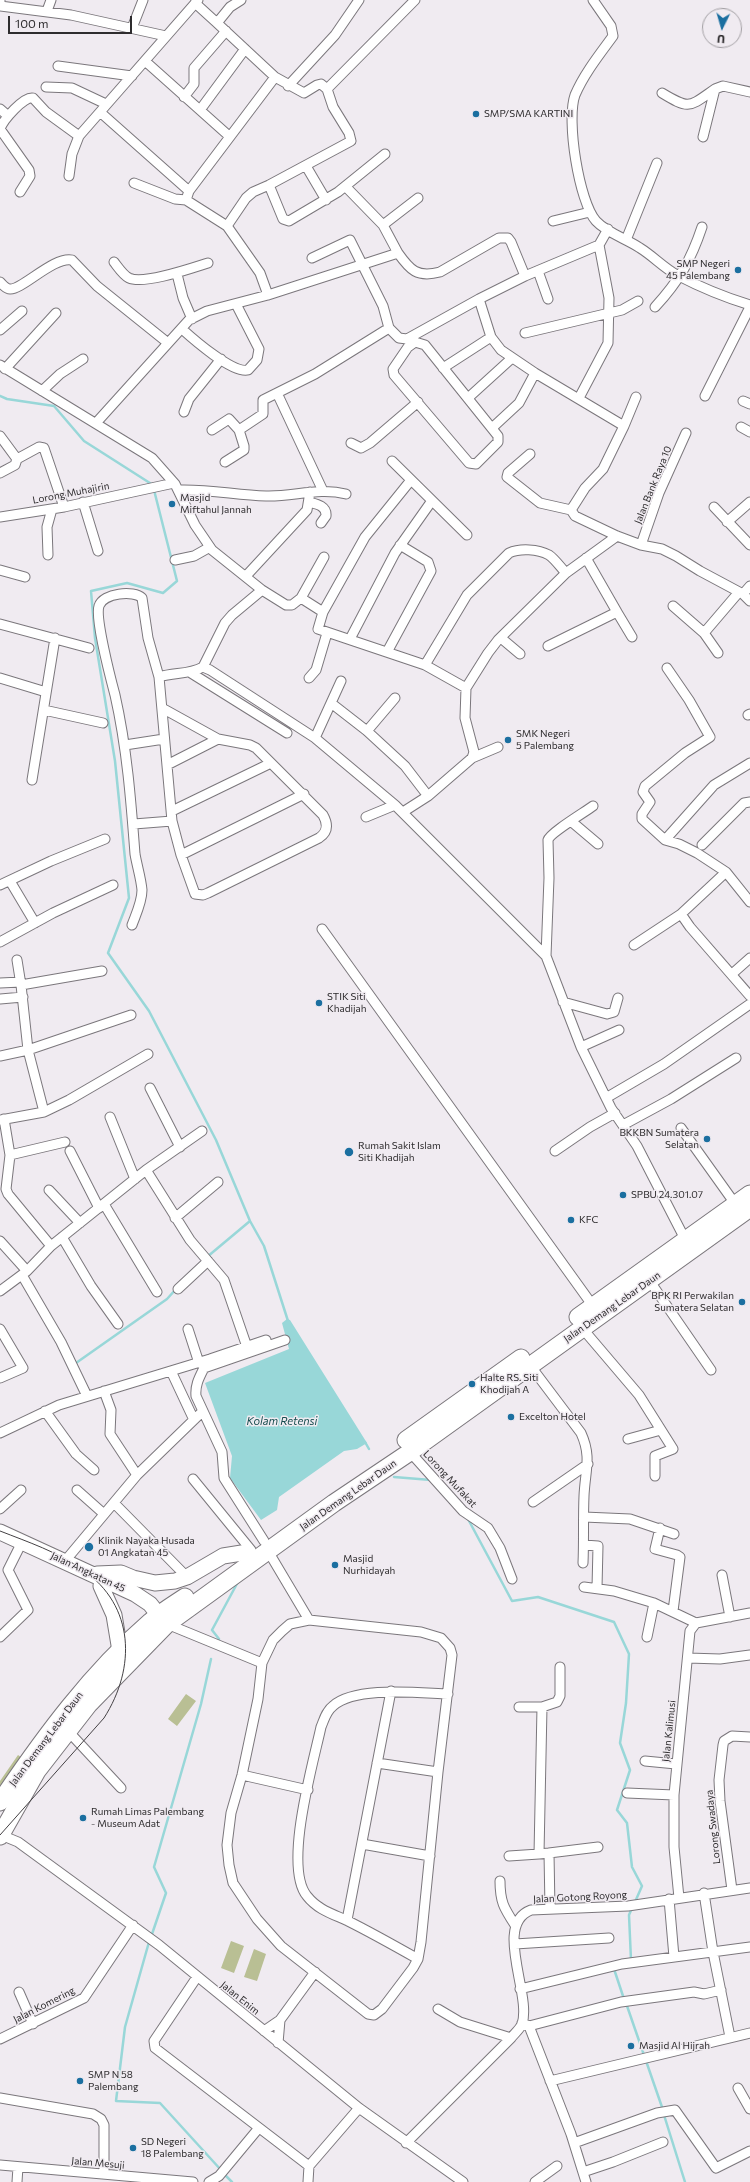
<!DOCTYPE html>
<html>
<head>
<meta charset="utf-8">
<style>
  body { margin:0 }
  #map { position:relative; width:750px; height:2182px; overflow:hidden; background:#f0ebf1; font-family:Commissioner,sans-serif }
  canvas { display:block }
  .north { position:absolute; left:702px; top:8px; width:40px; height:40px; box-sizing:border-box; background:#f0ebf1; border:1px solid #a29fa3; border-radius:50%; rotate:185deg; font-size:11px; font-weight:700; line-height:16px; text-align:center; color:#2e2c2e }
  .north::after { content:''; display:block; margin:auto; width:14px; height:18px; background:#1b6fa0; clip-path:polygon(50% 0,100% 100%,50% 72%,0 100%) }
  .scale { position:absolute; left:8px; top:16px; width:124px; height:18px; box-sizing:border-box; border:2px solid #2e2c2e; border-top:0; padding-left:5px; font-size:12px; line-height:14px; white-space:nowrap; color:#2e2c2e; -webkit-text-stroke:3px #f0ebf1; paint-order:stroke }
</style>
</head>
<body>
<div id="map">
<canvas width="750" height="2182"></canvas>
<div class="north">U</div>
<div class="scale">100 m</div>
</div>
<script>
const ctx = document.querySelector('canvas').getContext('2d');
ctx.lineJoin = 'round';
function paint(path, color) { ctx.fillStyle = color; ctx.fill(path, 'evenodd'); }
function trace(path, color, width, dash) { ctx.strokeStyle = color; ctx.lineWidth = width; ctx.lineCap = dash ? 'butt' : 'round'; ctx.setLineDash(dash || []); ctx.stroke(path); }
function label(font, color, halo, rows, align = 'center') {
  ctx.font = font + ' Commissioner,sans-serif'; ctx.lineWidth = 3; ctx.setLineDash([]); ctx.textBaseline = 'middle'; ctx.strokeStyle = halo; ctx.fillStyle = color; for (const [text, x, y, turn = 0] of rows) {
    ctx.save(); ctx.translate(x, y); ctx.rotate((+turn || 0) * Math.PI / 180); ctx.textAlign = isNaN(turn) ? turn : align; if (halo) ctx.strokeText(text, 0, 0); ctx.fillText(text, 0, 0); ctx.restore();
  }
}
paint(new Path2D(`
  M186,1694L196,1701L177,1726L168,1719Z
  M18,1755L21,1757L0,1787V1781Z
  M231,1941L244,1946L234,1973L221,1968Z
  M254,1949L266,1954L257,1981L244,1977Z`), '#b9bf94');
paint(new Path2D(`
  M287,1319L290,1320L367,1443L357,1449L344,1451L279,1497L277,1510L261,1520L230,1478L232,1456L205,1383L289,1349L282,1323Z`), '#98d7d8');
trace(new Path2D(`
  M0,396L7,399L54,406L84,441L153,485
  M154,490L177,581L163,593L127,583L91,591L95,638L115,761L129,898L108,953L149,1011L216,1140L250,1221L264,1246L288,1321
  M207,1257L250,1221
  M76,1363L167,1299L176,1289
  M365,1442L369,1449
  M394,1477L431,1480
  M468,1519L512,1601L538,1597L614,1622L629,1654L626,1703L620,1743L630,1770L617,1810L627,1823L632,1867L642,1886L635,1902
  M219,1639L212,1630L239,1580
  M151,1937L166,1893L154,1867L201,1704L211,1659
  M149,1942L125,2027L116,2101L160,2103L221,2170
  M631,1960L629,1915L632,1908
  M614,1969L624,1999
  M626,2003L663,2110
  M664,2115L685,2182
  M224,2174L232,2182`), '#98d7d8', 2.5);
const street = new Path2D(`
  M0,0V6L71,15L166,36
  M241,0L230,7L217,23L275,77
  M593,0L611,26L613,36C599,55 584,74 575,95C566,120 579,202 596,221C607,233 627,239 640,248C653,256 664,268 677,275C698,286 727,298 750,305
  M195,3L217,23
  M47,11L51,0
  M132,28L143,0
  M145,61L229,136
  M58,66L132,76
  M288,86L335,35L359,0
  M46,87L72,88L106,104
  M327,89L415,0
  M662,93C690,110 689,107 715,89
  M184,97L194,84V68L226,31
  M0,109L8,116
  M200,110L245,49
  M703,137L715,89L723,86L750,92
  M306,166L326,200
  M69,176L72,154L79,136
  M134,183L175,199L186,200L227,226L260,273L268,295
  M269,185L283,219L289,221L338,192L385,154
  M346,187L383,225L418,198
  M189,191L100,112L198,0
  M20,192L30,176L29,170L0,129C3,120 24,96 33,98L46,112L79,136L100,112
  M186,200L189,191L275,77L304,93L317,85L321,84L327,89L333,107L349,133L351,141L269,185L253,192L246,198L227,226
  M553,221L590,212
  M383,225L398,253
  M626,240L657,163
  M312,258L350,240L383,306L389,328L399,338L407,339L479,299L525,276L599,245L608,229
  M114,262C118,267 123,275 129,278C144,285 192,268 208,263
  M538,271L548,299
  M177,274L183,298L192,319
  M0,282C3,285 6,289 10,289C22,290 54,256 72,260L97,286L168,343
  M479,299L491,337L501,350L535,373L624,426L603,469L585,488L571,510L575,516L617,536L641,545L662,549L676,556L700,571L743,594L750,601
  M655,307C679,281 691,260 702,227
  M182,329C193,339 233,374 248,370L257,360L259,349L236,304
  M0,330L22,311
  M525,333L622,310L638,301
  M415,342L425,345L498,436V442L476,464L469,463L394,375L393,369L408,347Z
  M0,365L152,458L175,484L195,525L212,550L262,590L286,605H292L301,598L323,612
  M443,368L491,337
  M5,369L56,313
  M42,391L60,374L83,359
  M705,396L750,307
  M468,398L512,358
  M579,398L608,343L609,298L599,245
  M743,401L750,404
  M184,412L189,399L221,359
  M96,423L189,320L207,311L268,295L398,253C410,270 417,278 440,272L499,238H508L511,242L525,276
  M624,426L636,397
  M741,427L750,432
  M492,428L519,403L535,373
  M212,430L229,419L239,430
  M0,436L17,459L39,447L44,448L64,507
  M351,443L361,448L370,443L418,402
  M530,454L508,473L507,477L540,503L571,510
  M392,461L467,535
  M225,462L244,450V446L239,430L263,414V400L277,393
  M0,473L15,465L17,459
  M411,480L365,537L323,612L318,629L425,665L466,688
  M179,490C209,489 236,495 266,496C293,497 319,487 346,494
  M323,491L277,393L315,374L389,328
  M83,502L98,551
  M309,502C317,504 327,506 326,516L321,523
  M714,507L750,545
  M0,517L64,507L174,483
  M727,522L750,502
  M641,545L659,493L686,433
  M48,555L47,527L52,509
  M175,560L194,556L210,547
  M0,570L25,577
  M246,576L307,510L310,492
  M743,594L750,586
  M301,598L324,557
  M673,606L704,633L739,592
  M617,612L632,637
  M0,624L89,648
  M704,633L718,653
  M501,638L520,654
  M350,639L395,553L431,502
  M548,646L617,612L586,558
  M387,652L431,571L428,562L400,545
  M425,665L467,595L509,553C520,548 538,549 549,555C555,559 561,568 566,573
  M203,667L225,623L232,615L262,590
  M667,668L689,700L710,737L685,753L645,786L643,792L650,802L642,814V819L665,840L679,844L697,853L726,872L750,902
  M191,673L287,733
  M159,677C175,672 188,675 203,667L210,670L315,738L395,805L546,956L581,1047L611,1108L637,1146L687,1243
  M0,678L46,692
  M309,678L316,670L327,633
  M331,703L367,731L405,766L428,796
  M44,710L103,723
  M748,715L750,714
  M367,731L395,698
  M315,738L341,681
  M125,745L164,739
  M472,758L498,747
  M167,765L218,739
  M32,780L55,638
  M172,811L271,763
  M403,812L428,796L472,758L474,752L465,718L466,688L488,653L498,640L566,573L617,536
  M366,817L395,805
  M572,822L598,844
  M134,824L172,821
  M665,840L714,785L750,763
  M702,845L744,803L750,802
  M181,855L304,794
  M726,872L681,914L690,927L750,996
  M10,881L35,923
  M0,885L51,861L105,839
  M132,925C136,914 142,902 142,890C141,878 137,866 135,854C131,801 127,748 115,695C111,680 95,618 99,606C103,593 134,590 142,598L148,638L159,677L172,821L181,855L195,894L203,895L208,893L319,838C328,832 328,824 323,815L256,748L250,745L218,739L162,708
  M322,929L593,1306
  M0,942L53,913L113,885
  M634,945L681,914
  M546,956L549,878L548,840C550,833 585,812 593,806
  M17,960L21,985
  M732,974L750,958
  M0,983L21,982
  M0,999L23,997
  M563,1002L607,1014L614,1012L618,998
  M581,1047L619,1030
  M0,1056L28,1050L131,1015
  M150,1088L180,1147
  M606,1098L664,1064L750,1004
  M44,1112L28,1050L21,985L102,971
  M110,1117L135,1179
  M4,1119L10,1155L6,1189L8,1194L51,1246
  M0,1120L44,1112L69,1100L148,1054
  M623,1125L671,1099L736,1058
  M681,1128L736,1205
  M70,1151L99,1208
  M555,1151L590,1127L615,1113
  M10,1155L65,1142
  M146,1170L190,1240L224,1280L247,1347
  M49,1190L80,1223
  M104,1204L157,1292
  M175,1218L218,1182
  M62,1237L91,1286L118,1324
  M0,1241L27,1271
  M22,1275L61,1342L87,1396
  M649,1280L711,1370
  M178,1289L208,1261
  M0,1291L27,1271L51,1246L146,1170L202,1131
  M582,1328L639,1395L673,1449L655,1456V1476
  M0,1329L23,1368L0,1378
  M188,1329L199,1363
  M529,1364L581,1433C592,1457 585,1471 584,1496C583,1518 584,1541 583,1563
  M171,1371L194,1420
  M104,1391L111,1410L110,1434L137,1475
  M45,1411L76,1454L94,1470
  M0,1433L59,1405L210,1359L266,1340
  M628,1439L661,1430
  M410,1452L463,1511L488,1528L500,1548L512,1579
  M193,1479L251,1550
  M77,1490L104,1514
  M533,1502L588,1464
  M114,1503L187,1577
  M0,1509L21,1490
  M584,1517L630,1519L674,1534
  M660,1528L655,1549L677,1555L680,1557L673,1611
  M264,1541L224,1478L222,1452L196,1396C195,1385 199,1378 204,1368L285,1340
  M584,1545L598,1546L597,1588
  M268,1551L309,1620
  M65,1561L137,1475L203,1411
  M722,1575L730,1617
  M584,1587L614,1591L654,1603L696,1623
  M309,1620L421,1632L441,1638L450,1648L452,1655L438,1772L421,1942L418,1959L413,1968L382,2009L374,2015L368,2014L281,1946L257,1919L233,1883L229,1865L227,1845L231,1813L242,1775L258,1699L262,1663L273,1640L282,1631L290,1624Z
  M167,1624L262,1663
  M0,1637L28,1610L8,1570L19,1548
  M647,1637L654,1603
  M688,1658L720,1659L750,1655
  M519,1707H542L557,1702L560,1696V1667
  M542,1707L539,1854L549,1853L550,1909
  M68,1731L121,1788
  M645,1761L676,1764
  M377,1763L438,1772
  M242,1775L308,1790
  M627,1793L674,1795
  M1,1835L18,1842L159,1945L359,2108L463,2182
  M362,1844L430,1856
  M549,1853L598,1847
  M509,1856L539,1854
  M500,1881C500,1902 504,1908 515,1925
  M732,1890L720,1801L719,1780L723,1745L724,1741L732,1736L750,1737
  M704,1893L713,1952L730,2037
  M679,1898L674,1847V1795L690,1631L696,1623L750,1613
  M669,1899L674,1957
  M347,1920L391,1691
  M515,1944L609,1938
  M418,1959C395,1946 372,1933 348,1921C333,1914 318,1910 307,1896C283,1867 313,1764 321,1727C324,1720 326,1711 333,1706C355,1686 418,1693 448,1694
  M197,1977L154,2041L155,2048L309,2166
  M520,1989L622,1964L750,1947
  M19,1992L33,2024
  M438,2009L460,2022L511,2038
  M522,2023L529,2026L621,2002L694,1992L704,1994L721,1990
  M529,2026L571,2134L586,2182
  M264,2031L280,2020L315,1972
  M0,2039L84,1998L133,1925
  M278,2043L280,2020
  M550,2081L750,2033
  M738,2088L750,2109
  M0,2098L93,2114L101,2119L104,2125V2174
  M406,2143L511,2038C514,2034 520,2029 522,2024C532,1995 493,1924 531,1910L628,1906L750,1888
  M574,2143L657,2113L675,2110L716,2168L750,2151
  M0,2165L193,2182
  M583,2172L613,2162L663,2142
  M17,2182L18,2167
  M209,2182L219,2176L258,2129
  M308,2182L309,2166L359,2108
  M535,2182L557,2166`);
const primary = new Path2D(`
  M0,1532L135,1594L150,1604L165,1623
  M97,1574L121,1573L133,1578L155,1583L175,1581L187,1577L223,1556L248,1552
  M101,1586L114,1615L120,1651`);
const highway = new Path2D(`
  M578,1317L750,1194
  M406,1440L521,1358
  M0,1802C44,1737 91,1673 150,1622C161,1612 173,1605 185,1597
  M0,1836L37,1771L89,1704L167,1624L334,1503L410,1452L750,1208`);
trace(street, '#7b777c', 11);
trace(primary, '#7b777c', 17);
trace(highway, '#7b777c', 19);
trace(street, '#fff', 9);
trace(primary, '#fff', 15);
trace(highway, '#fff', 17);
trace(new Path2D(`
  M0,1531C28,1542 58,1552 83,1570C135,1606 136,1668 104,1718L0,1835`), '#444144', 1);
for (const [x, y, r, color] of [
  [476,114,4,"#1b6fa0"],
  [738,270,4,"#1b6fa0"],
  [172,504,4,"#1b6fa0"],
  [508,740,4,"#1b6fa0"],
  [319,1003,4,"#1b6fa0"],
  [707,1139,4,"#1b6fa0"],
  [349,1152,5,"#1b6fa0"],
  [623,1195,4,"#1b6fa0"],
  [571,1220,4,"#1b6fa0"],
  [742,1302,4,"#1b6fa0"],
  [472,1384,4,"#1b6fa0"],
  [511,1417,4,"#1b6fa0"],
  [89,1547,5,"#1b6fa0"],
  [335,1565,4,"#1b6fa0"],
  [83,1818,4,"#1b6fa0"],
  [631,2046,4,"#1b6fa0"],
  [80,2081,4,"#1b6fa0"],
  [133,2148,4,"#1b6fa0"]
]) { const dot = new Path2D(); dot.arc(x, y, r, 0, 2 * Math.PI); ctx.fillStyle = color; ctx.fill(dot); trace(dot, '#f0ebf1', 1.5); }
label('10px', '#2e2c2e', '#f0ebf1', [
  ["SMP/SMA KARTINI",484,114],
  ["SMP Negeri",730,264,"right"],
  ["45 Palembang",730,276,"right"],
  ["Masjid",180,498],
  ["Miftahul Jannah",180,510],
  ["SMK Negeri",516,734],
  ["5 Palembang",516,746],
  ["STIK Siti",327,997],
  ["Khadijah",327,1009],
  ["BKKBN Sumatera",699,1133,"right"],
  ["Selatan",699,1145,"right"],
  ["Rumah Sakit Islam",358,1146],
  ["Siti Khadijah",358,1158],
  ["SPBU 24.301.07",631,1195],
  ["KFC",579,1220],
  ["BPK RI Perwakilan",734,1296,"right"],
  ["Sumatera Selatan",734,1308,"right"],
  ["Halte RS. Siti",480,1378],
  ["Khodijah A",480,1390],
  ["Excelton Hotel",519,1417],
  ["Klinik Nayaka Husada",98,1541],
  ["01 Angkatan 45",98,1553],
  ["Masjid",343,1559],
  ["Nurhidayah",343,1571],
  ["Rumah Limas Palembang",91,1812],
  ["- Museum Adat",91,1824],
  ["Masjid Al Hijrah",639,2046],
  ["SMP N 58",88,2075],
  ["Palembang",88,2087],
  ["SD Negeri",141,2142],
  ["18 Palembang",141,2154]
], 'left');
label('10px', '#2e2c2e', '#f0ebf1', [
  ["Jalan Bank Raya 10",653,485,-68],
  ["Lorong Muhajirin",71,493,-11],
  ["Jalan Demang Lebar Daun",612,1307,-35],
  ["Lorong Mufakat",450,1479,47],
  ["Jalan Demang Lebar Daun",348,1495,-35],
  ["Jalan Angkatan 45",88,1572,25],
  ["Jalan Kalimusi",669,1731,-84],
  ["Jalan Demang Lebar Daun",46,1739,-53],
  ["Lorong Swadaya",713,1827,-96],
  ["Jalan Gotong Royong",580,1897,-3],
  ["Jalan Enim",240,1998,39],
  ["Jalan Komering",44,2005,-27],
  ["Jalan Mesuji",98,2163,5]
]);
label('italic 11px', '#164d4f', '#f0ebf1', [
  ["Kolam Retensi",282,1421]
]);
</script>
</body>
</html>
